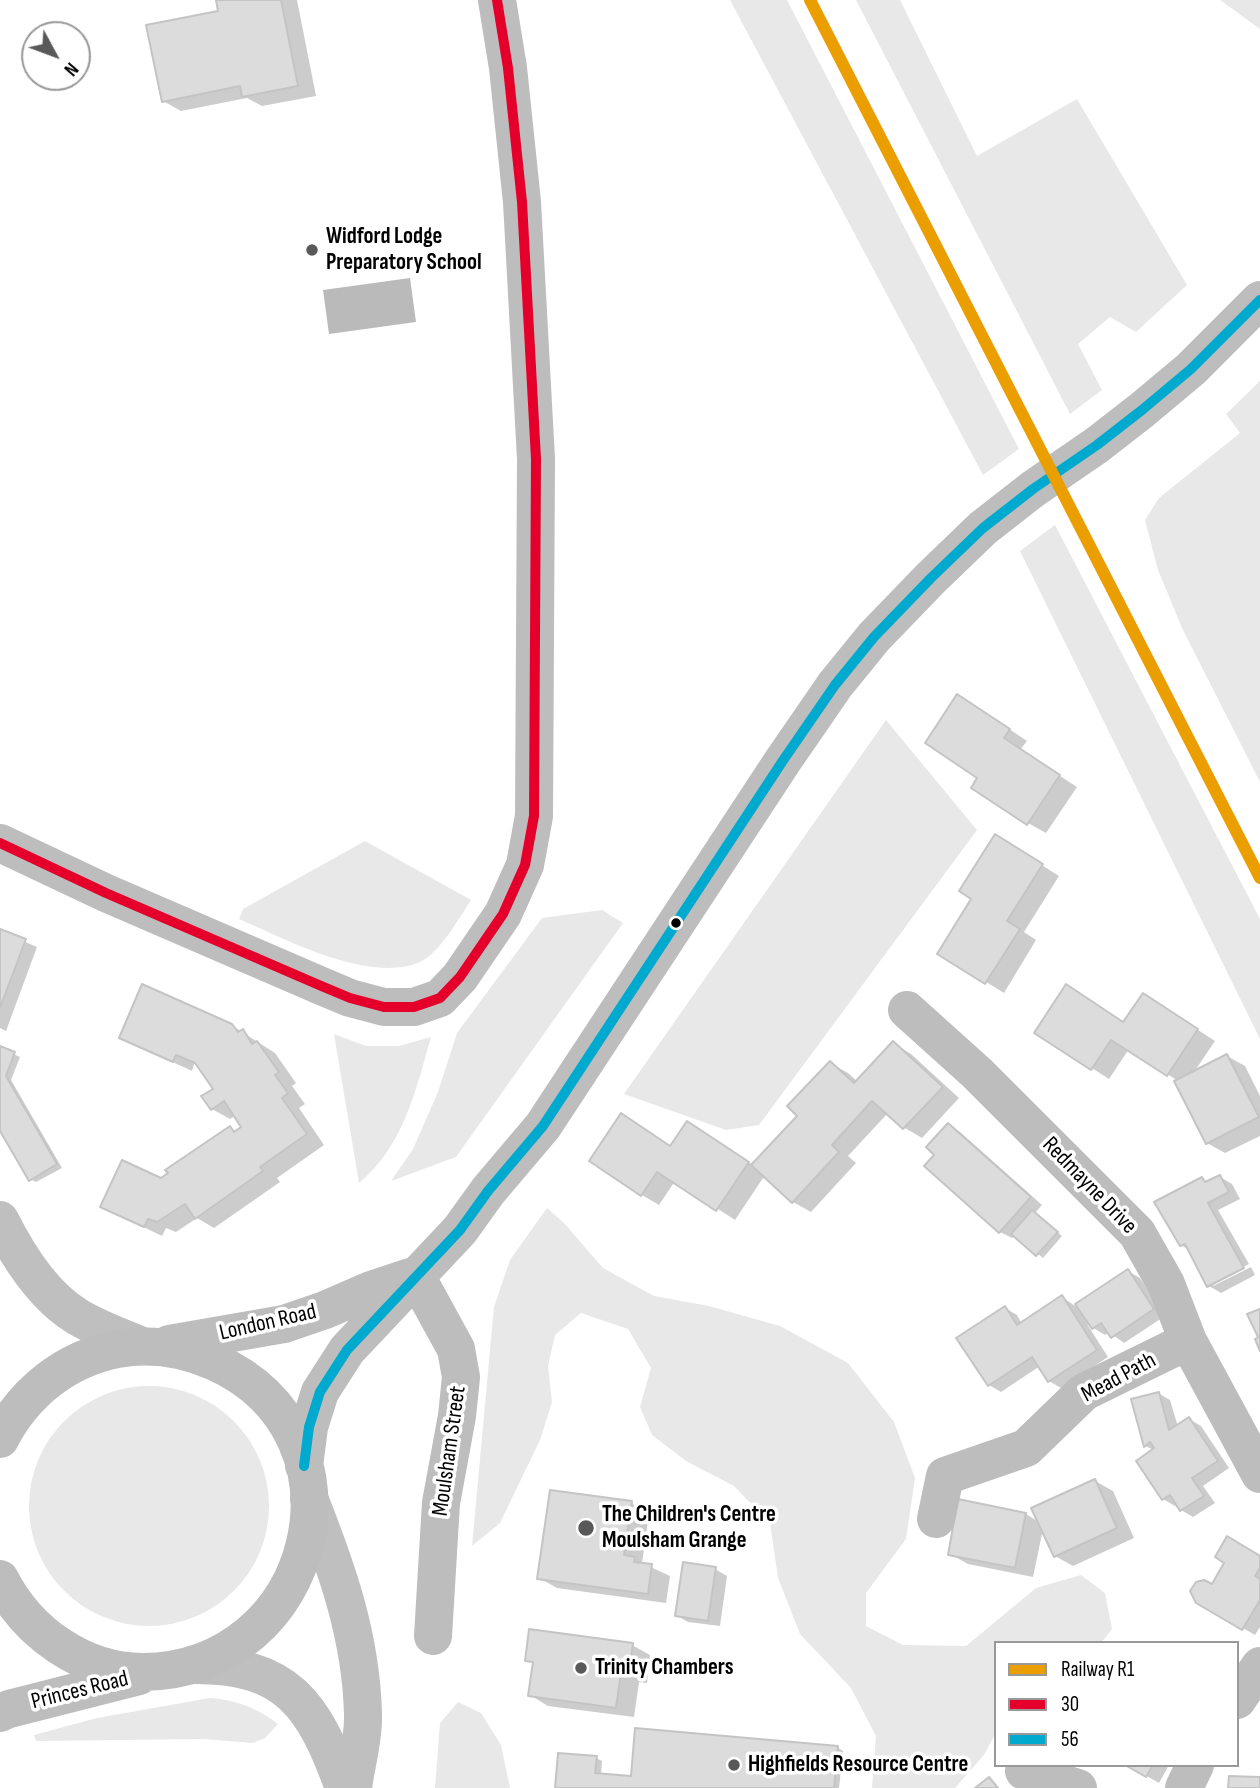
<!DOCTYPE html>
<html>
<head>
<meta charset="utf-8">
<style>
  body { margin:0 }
  #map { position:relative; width:1260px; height:1788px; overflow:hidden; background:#fff; font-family:"Sofia Sans Condensed",sans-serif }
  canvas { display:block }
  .legend { position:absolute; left:994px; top:1641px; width:245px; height:126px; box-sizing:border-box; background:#fff; border:2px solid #999; margin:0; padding:9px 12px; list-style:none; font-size:21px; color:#000 }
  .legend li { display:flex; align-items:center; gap:14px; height:35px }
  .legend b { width:35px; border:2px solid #999 }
  .north { position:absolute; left:21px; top:21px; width:70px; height:70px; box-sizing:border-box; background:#fff; border:2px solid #999; border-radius:50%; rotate:131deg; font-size:19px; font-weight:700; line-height:28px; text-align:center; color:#000 }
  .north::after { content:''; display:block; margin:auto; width:24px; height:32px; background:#595959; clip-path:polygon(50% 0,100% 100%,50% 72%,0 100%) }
</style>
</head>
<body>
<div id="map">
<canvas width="1260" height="1788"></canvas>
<ul class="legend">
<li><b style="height:9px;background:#eb9e00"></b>Railway R1</li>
<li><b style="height:9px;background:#e4002b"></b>30</li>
<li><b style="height:9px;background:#00a9ce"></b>56</li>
</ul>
<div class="north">N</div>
</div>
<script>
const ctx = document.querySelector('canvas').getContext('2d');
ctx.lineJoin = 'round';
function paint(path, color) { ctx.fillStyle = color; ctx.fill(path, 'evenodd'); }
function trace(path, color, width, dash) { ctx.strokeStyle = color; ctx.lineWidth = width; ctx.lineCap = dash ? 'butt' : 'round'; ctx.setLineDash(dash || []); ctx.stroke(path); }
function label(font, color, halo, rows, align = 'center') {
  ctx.font = font + ' "Sofia Sans Condensed",sans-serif'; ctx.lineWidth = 7; ctx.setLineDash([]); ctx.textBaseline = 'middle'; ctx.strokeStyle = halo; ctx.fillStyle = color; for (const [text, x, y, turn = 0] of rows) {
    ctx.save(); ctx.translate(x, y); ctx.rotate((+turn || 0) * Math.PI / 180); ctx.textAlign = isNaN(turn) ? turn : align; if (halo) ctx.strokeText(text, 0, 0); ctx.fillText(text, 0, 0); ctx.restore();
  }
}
paint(new Path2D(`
  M730,0H787L1019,449L983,475Z
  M856,0H900L977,156L1077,99L1187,285L1136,332L1110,317L1078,344L1102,390L1070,414Z
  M1220,0H1260V29Z
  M1260,381V782L1182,628L1158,570L1145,520L1159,498L1240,433L1226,414Z
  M1055,525L1260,919V1039L1020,551Z
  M886,720L977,830L759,1125L726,1130L624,1094Z
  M365,841L471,900C459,918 440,953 420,962C369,984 285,939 239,919L243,909Z
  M602,910L623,923L456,1157L391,1181L413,1149L438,1092L457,1033L542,918Z
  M334,1034L366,1046H399L431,1037C416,1090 403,1147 359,1183Z
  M547,1208L564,1223L603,1268L654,1296L709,1306L780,1326L848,1363L894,1422L915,1478L906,1539L866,1593V1626L903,1645L966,1646L1036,1588L1081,1575L1105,1593L1112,1629L1101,1643H996V1733L984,1755L955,1788H872L876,1736L851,1688L800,1634L778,1578L770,1523L734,1486L686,1461L652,1435L640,1407L651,1368L628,1329L581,1313L555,1335L548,1366L552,1402L540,1440L500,1523L472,1546L494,1307L510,1260Z
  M29 1506a120 120 0 1 1 240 0a120 120 0 1 1-240 0Z
  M210,1698C237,1700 257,1708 278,1724L265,1738L253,1743L203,1739L36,1741L34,1735L97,1718Z
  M458,1702L481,1713L501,1745L510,1788H435L440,1723Z`), '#e8e8e8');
paint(new Path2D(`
  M410,278L416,322L329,334L323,290Z`), '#bababa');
paint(new Path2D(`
  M218,0H297L316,96L262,106L247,98L181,111L163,101L221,12Z
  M975,706L1027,741L1020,750L1077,787L1046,833L1028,823Z
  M1013,847L1059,876L1024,932L1036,940L1004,993L939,953Z
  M0,931L37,947L6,1031L0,1028Z
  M1161,1006L1215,1041L1194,1072L1227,1056L1245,1066L1260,1096V1136L1225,1153L1207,1143L1178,1081L1129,1049L1109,1079L1036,1032L1124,1024Z
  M231,1025L275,1053L296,1083L292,1086L305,1104L299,1108L324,1145L277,1178L280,1182L214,1228L197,1218L176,1232L166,1228L162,1236L102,1207L162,1180L230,1128L237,1132L243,1127L235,1116L230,1119L212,1109L215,1089L199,1066L194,1064L192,1071L121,1038Z
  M893,1043L911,1054L959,1098L922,1138L905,1128L888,1113L848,1156L856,1163L811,1212L793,1202L765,1175L735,1220L675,1181L659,1205L642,1195L671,1147L705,1133L753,1165L800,1115L830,1063L848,1073L858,1082Z
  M0,1048L20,1057L11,1080L62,1168L36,1182L30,1179L0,1127Z
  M948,1125L960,1132L1042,1205L1035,1213L1062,1236L1043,1258L1015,1235L1012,1238L1000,1232L936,1155Z
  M1220,1177L1232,1184L1240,1199L1218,1210L1249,1264L1213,1282V1286L1251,1267L1255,1275L1221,1293L1209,1286L1191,1251L1181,1245L1202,1179L1209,1182Z
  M1128,1271L1140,1278L1165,1316L1124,1343L1109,1332L1105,1335L1087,1324L1108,1357L1061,1388L1049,1381L1040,1366L1001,1392L989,1385L1005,1308L1017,1315L1022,1324L1062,1297L1075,1306Z
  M1158,1393L1170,1400L1178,1427L1189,1419L1201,1426L1229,1468L1203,1486L1215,1503L1193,1517L1181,1510L1178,1504L1175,1506L1163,1499L1154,1450L1145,1446Z
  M1095,1481L1113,1491L1134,1538L1073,1566L1055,1556L1043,1529L1033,1577L968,1564L950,1554L1026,1514L1040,1523Z
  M631,1503L649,1514L642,1563L670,1576L666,1603L557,1588L539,1578Z
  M1260,1558V1627L1255,1635L1198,1602L1213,1587Z
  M715,1569L727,1576L720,1626L688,1622L676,1615Z
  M632,1645L650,1655L647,1683L639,1682L634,1717L548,1706L530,1695L535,1664L527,1660Z
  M837,1747L843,1751L839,1788H559L596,1758L602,1761L601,1775L633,1778Z
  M1128,1765H1169L1159,1783Z`), '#0003');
const building = new Path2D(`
  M216,0H281L298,86L242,97L240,86L162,102L146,25L218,11Z
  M957,694L1010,729L1004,738L1060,775L1027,825L971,788L977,778L925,743Z
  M995,834L1043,864L1007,921L1020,929L985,984L937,954L971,899L959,891Z
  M0,929L26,939L0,1008Z
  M142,984L232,1024L238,1032L243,1029L252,1044L257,1041L279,1072L275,1075L288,1093L282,1098L307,1134L260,1167L263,1171L195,1219L185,1204L157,1222L148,1219L144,1227L100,1207L122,1160L161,1178L168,1173L165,1170L230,1126L234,1132L241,1127L224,1101L211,1110L201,1096L213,1089L195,1063L176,1055L173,1062L119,1038Z
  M1066,984L1123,1022L1143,993L1198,1029L1167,1076L1111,1040L1091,1070L1034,1033Z
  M893,1041L943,1087L903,1129L872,1101L832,1145L839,1152L792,1203L751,1165L797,1116L787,1106L830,1061L854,1083Z
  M0,1046L15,1052L6,1076L57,1164L29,1181L0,1131Z
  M1227,1054L1259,1117L1206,1144L1174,1081Z
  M621,1113L670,1146L687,1121L749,1162L716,1211L657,1172L641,1196L589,1161Z
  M948,1123L1031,1197L999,1233L924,1166L934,1155L926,1147Z
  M1220,1175L1229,1192L1208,1203L1244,1268L1207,1287L1185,1244L1180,1246L1154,1202L1202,1177L1205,1182Z
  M1032,1210L1058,1232L1036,1256L1011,1234Z
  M1128,1269L1154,1309L1111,1338L1101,1323L1092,1329L1075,1304Z
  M1062,1295L1097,1350L1048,1382L1032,1357L988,1386L956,1338L1005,1306L1017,1325Z
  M1260,1309V1351L1255,1339L1258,1337L1247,1314Z
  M1159,1392L1169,1430L1189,1417L1218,1461L1192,1478L1204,1496L1180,1511L1170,1495L1162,1500L1136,1461L1154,1448L1150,1442L1144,1447L1131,1399Z
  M1095,1479L1117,1528L1054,1557L1031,1508Z
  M550,1490L632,1501L624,1555L635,1557L634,1562L652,1564L648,1594L537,1579Z
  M958,1499L1026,1513L1015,1568L948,1555Z
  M1227,1536L1260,1556V1568L1255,1576L1260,1579V1600L1242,1630L1196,1603L1190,1591L1196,1582L1204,1580L1212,1584L1224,1563L1215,1557Z
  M683,1562L716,1567L708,1621L675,1616Z
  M529,1629L633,1643L629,1674L621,1673L616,1708L528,1696L533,1662L525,1661Z
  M635,1728L838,1746L834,1788H555L558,1753L597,1756L595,1773L631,1776Z
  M1125,1765H1153L1146,1777Z
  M1229,1776L1260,1777V1788H1228Z
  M989,1777L998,1788H975Z`);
paint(building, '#dcdcdc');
trace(building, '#c4c4c4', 2);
trace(new Path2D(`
  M0,843L106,893L319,985L350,998L384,1007H414L440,998L460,977L503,914L525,865L534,816L536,459L522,202L508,68L497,0
  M907,1010L977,1073L1137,1233L1166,1284L1188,1341L1260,1474
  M416,1276L456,1349L461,1377L457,1416L441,1503L433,1636
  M936,1519L945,1476L1026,1448L1084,1392L1188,1341
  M1237,1700L1260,1666
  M1024,1771L1078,1788
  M1184,1788L1195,1765`), '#bdbdbd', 38);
trace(new Path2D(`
  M0,1220C18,1256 43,1296 78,1317C98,1329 121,1337 142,1346
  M309,1498C337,1569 361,1636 363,1714C364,1738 356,1764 353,1788
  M192,1665C288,1664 314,1705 344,1788`), '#bfbfbf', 38);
trace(new Path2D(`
  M169,1344L284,1324L325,1310L371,1290L410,1277
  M0,1439C24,1392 66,1359 117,1349C151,1343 184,1348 215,1362C375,1434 319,1670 143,1672C82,1672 27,1632 0,1579
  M304,1466L309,1427L320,1392L347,1350L460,1230L488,1191L543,1126L782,762L835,685L874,637L931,578L983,528L1033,489L1097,445L1142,410L1191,369L1260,300
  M0,1713L9,1709L139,1676`), '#bdbdbd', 38);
trace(new Path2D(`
  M0,843L106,893L319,985L350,998L384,1007H414L440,998L460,977L503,914L525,865L534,816L536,459L522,202L508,68L497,0`), '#e4002b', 10);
trace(new Path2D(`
  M304,1466L309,1427L320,1392L347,1350L460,1230L488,1191L543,1126L782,762L835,685L874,637L931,578L983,528L1033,489L1097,445L1142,410L1191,369L1260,300`), '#00a9ce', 10);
trace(new Path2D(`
  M810,0L1260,878`), '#eb9e00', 12);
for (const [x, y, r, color] of [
  [312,250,7,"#595959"],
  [676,923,6,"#000"],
  [586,1528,9,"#595959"],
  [581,1668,7,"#595959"],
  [734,1765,7,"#595959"]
]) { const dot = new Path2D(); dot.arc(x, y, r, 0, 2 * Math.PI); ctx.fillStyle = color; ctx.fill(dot); trace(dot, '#fff', 2.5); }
label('bold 23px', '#000', '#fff', [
  ["Widford Lodge",326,237],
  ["Preparatory School",326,263],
  ["The Children's Centre",602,1515],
  ["Moulsham Grange",602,1541],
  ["Trinity Chambers",595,1668],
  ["Highfields Resource Centre",748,1765]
], 'left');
label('23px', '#000', '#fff', [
  ["Redmayne Drive",1089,1186,46],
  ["London Road",268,1323,-13],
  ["Mead Path",1119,1378,-28],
  ["Moulsham Street",450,1451,-82],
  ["Princes Road",80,1691,-14]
]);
</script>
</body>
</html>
